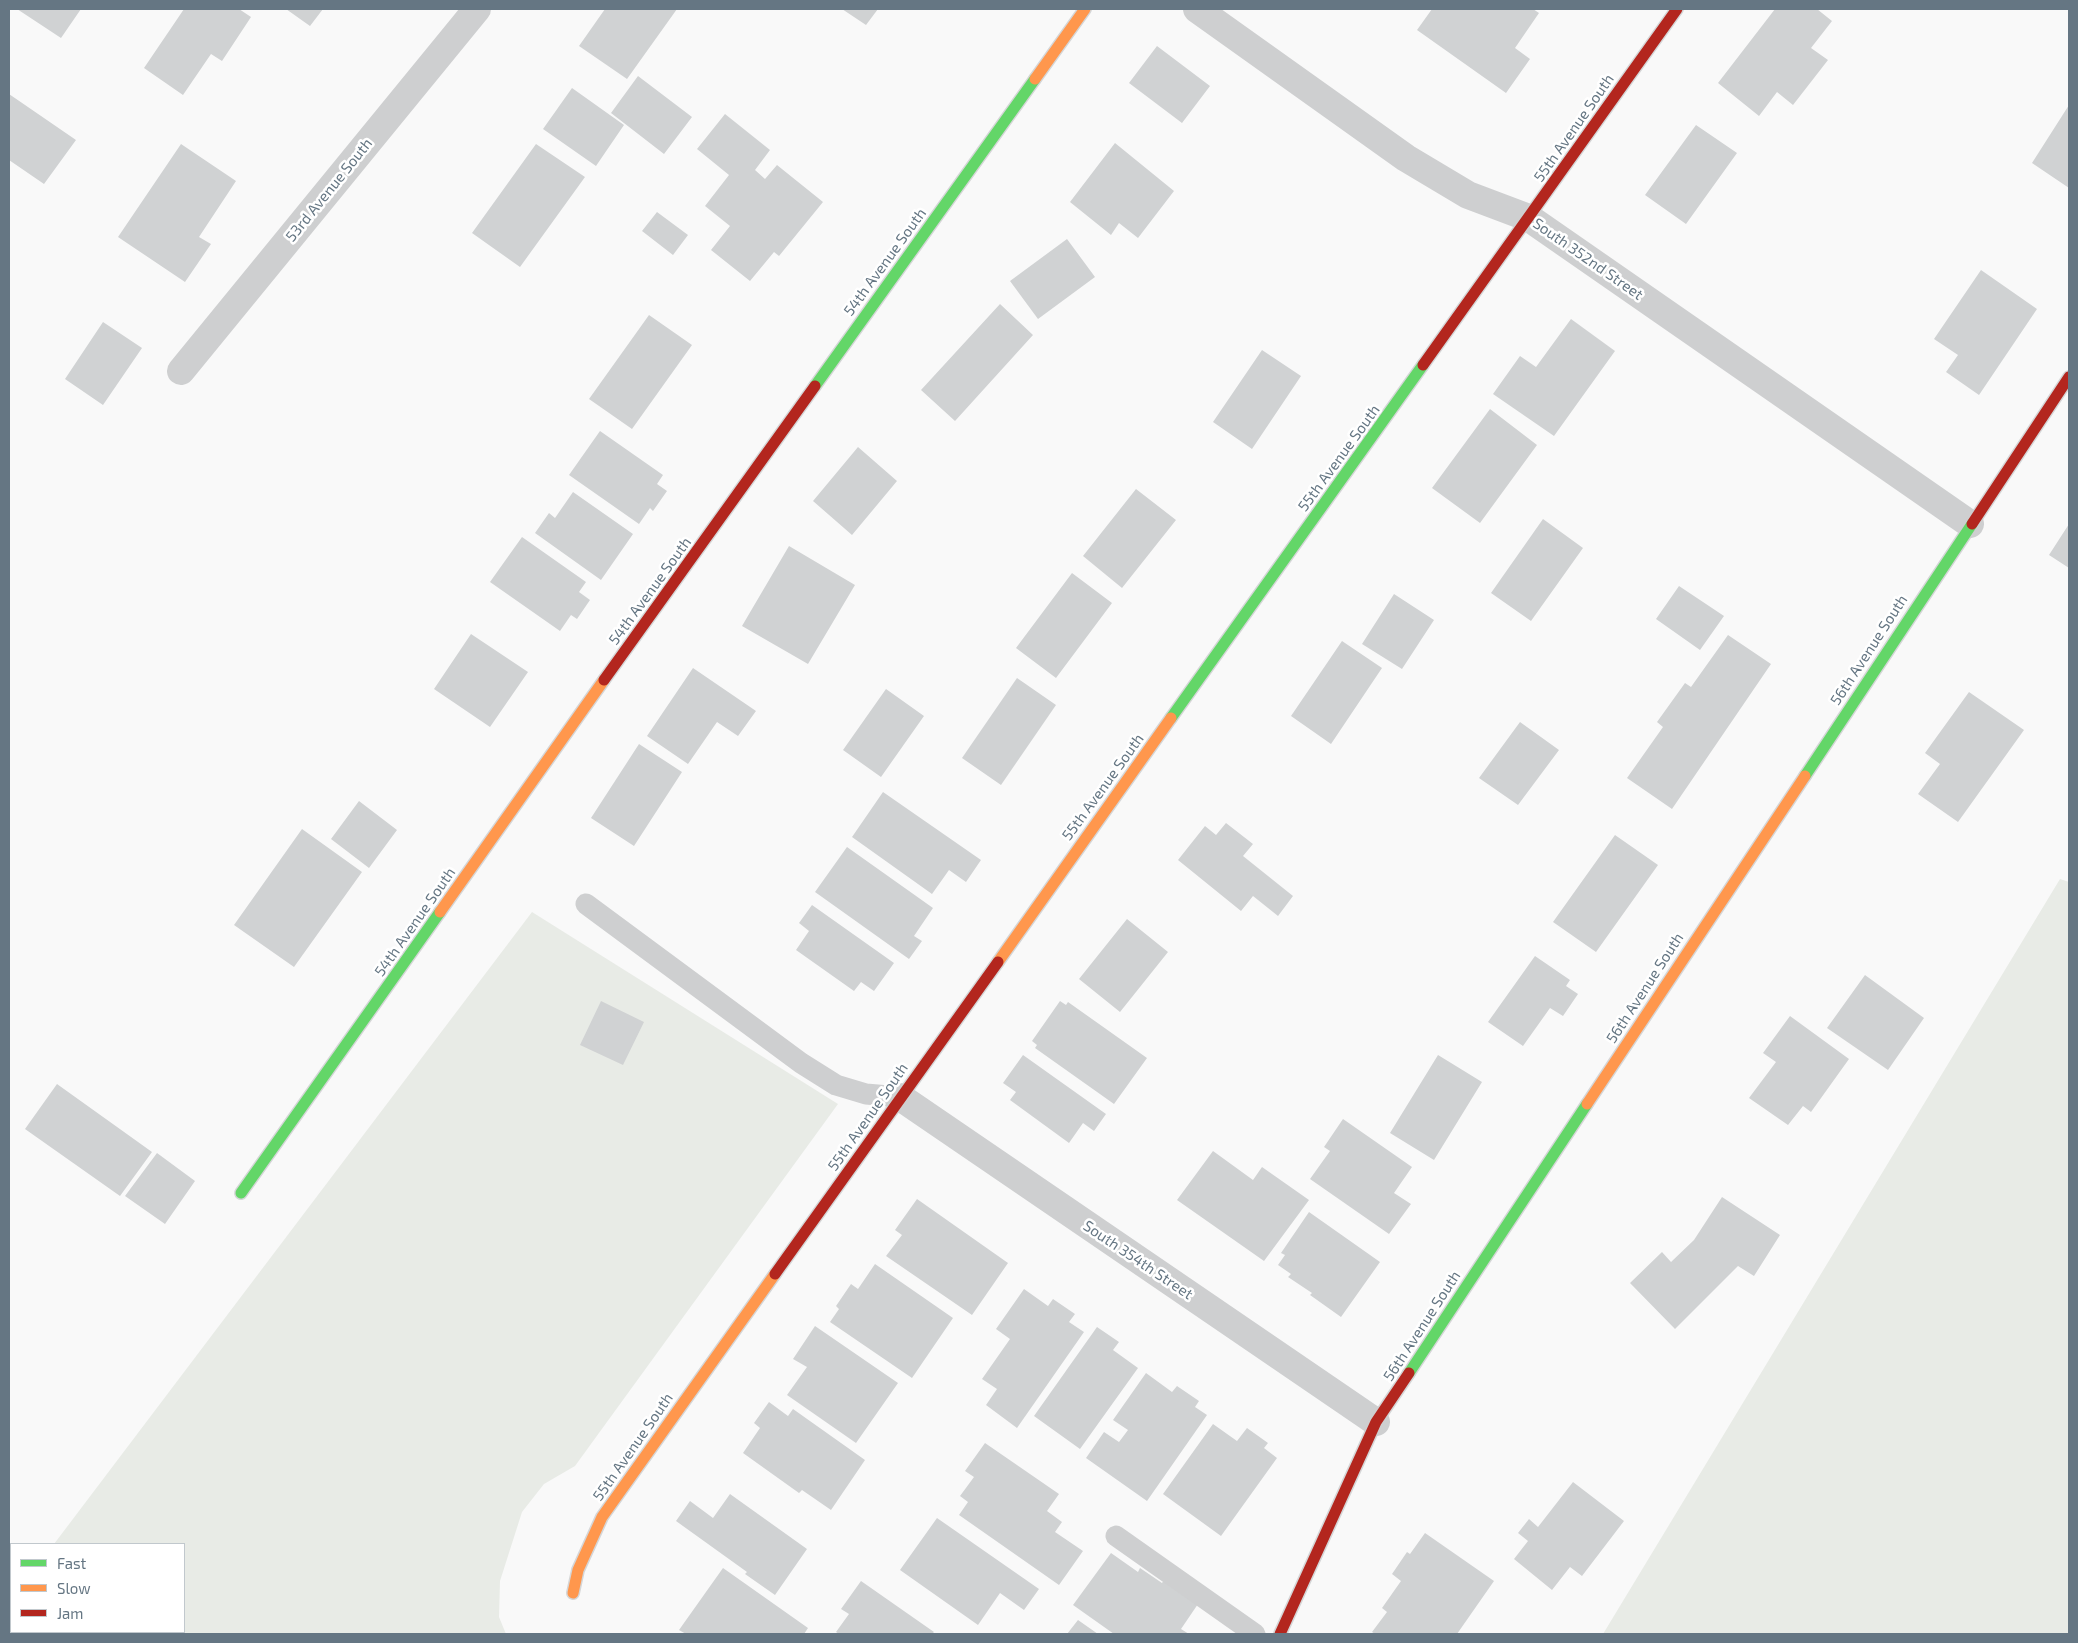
<!DOCTYPE html>
<html>
<head>
<meta charset="utf-8">
<style>
  body { margin:0 }
  #map { position:relative; width:2078px; height:1643px; overflow:hidden; background:#f9f9f9; font-family:"Exo 2",sans-serif }
  canvas { display:block }
  .frame { position:absolute; inset:0; border:10px solid #657683; pointer-events:none }
  .legend { position:absolute; left:10px; top:1543px; width:175px; height:90px; box-sizing:border-box; background:#fff; border:1px solid #c1c8cd; margin:0; padding:6px 9px; list-style:none; font-size:15px; color:#657683 }
  .legend li { display:flex; align-items:center; gap:10px; height:25px }
  .legend b { width:25px; border:1px solid #c1c8cd }
</style>
</head>
<body>
<div id="map">
<canvas width="2078" height="1643"></canvas>
<div class="frame"></div>
<ul class="legend">
<li><b style="height:6px;background:#63d668"></b>Fast</li>
<li><b style="height:6px;background:#ff974d"></b>Slow</li>
<li><b style="height:6px;background:#b3261e"></b>Jam</li>
</ul>
</div>
<script>
const ctx = document.querySelector('canvas').getContext('2d');
ctx.lineJoin = 'round';
function paint(path, color) { ctx.fillStyle = color; ctx.fill(path, 'evenodd'); }
function trace(path, color, width, dash) { ctx.strokeStyle = color; ctx.lineWidth = width; ctx.lineCap = dash ? 'butt' : 'round'; ctx.setLineDash(dash || []); ctx.stroke(path); }
function label(font, color, halo, rows, align = 'center') {
  ctx.font = font + ' "Exo 2",sans-serif'; ctx.lineWidth = 5; ctx.setLineDash([]); ctx.textBaseline = 'middle'; ctx.strokeStyle = halo; ctx.fillStyle = color; for (const [text, x, y, turn = 0] of rows) {
    ctx.save(); ctx.translate(x, y); ctx.rotate((+turn || 0) * Math.PI / 180); ctx.textAlign = isNaN(turn) ? turn : align; if (halo) ctx.strokeText(text, 0, 0); ctx.fillText(text, 0, 0); ctx.restore();
  }
}
paint(new Path2D(`
  M2060,879L2069,882V1634H1603Z
  M532,912L838,1104L575,1466L544,1484L522,1512L500,1581L499,1617L506,1634H9V1604L11,1601V1632H184V1544H54Z`), '#e8ebe6');
paint(new Path2D(`
  M17,9H81L61,38Z
  M184,9H239L251,17L222,61L211,54L183,95L144,68Z
  M286,9H323L310,26Z
  M605,9H677L627,79L579,46Z
  M842,9H878L866,25Z
  M1432,9H1533L1539,13L1515,48L1530,59L1506,93L1417,30Z
  M1775,9H1817L1832,21L1811,48L1828,60L1793,105L1777,92L1759,116L1718,83Z
  M1157,46L1210,86L1182,123L1129,83Z
  M638,76L692,117L664,154L611,113Z
  M572,88L624,125L596,166L543,129Z
  M9,94L76,140L44,184L9,160Z
  M2069,105V188L2032,163Z
  M725,114L770,150L755,170L765,179L777,165L823,202L779,256L774,252L750,281L711,250L730,226L705,206L729,175L697,149Z
  M1696,125L1737,153L1686,224L1645,195Z
  M1115,143L1174,191L1138,238L1119,223L1111,235L1070,202Z
  M181,144L236,181L199,237L211,244L185,282L118,237Z
  M536,144L585,177L520,267L472,233Z
  M657,212L688,235L673,255L642,231Z
  M1067,239L1095,277L1038,319L1010,281Z
  M1981,270L2037,309L1979,395L1946,372L1958,355L1934,339Z
  M1000,304L1033,335L955,421L921,390Z
  M649,315L692,345L632,429L589,399Z
  M1571,319L1615,351L1554,436L1493,394L1520,356L1536,367Z
  M103,322L142,348L103,405L65,379Z
  M1262,350L1301,376L1252,449L1213,422Z
  M1490,409L1537,445L1480,523L1432,488Z
  M600,431L663,475L657,484L667,491L653,511L650,508L639,524L569,475Z
  M858,447L897,481L852,535L813,501Z
  M1136,489L1176,520L1122,588L1083,556Z
  M573,492L633,534L601,580L535,533L549,513L555,518Z
  M1543,519L1583,548L1531,621L1491,593Z
  M2069,524V568L2049,555Z
  M522,537L586,582L579,592L590,600L577,619L571,615L560,631L490,582Z
  M789,546L855,585L808,664L742,626Z
  M1072,573L1112,603L1056,678L1016,648Z
  M1679,586L1724,616L1700,650L1656,619Z
  M1394,594L1434,620L1402,669L1362,644Z
  M471,634L528,672L490,727L434,689Z
  M1728,635L1771,664L1672,809L1627,778L1663,727L1657,722L1685,683L1691,687Z
  M1342,641L1382,668L1331,744L1291,716Z
  M693,668L756,711L738,736L717,722L688,764L647,736Z
  M1017,678L1056,705L1001,785L962,758Z
  M886,689L924,716L881,777L843,750Z
  M1969,692L2024,730L1958,822L1918,794L1940,764L1925,753Z
  M1520,722L1559,750L1518,805L1479,778Z
  M639,744L682,772L634,846L591,818Z
  M883,792L981,860L966,882L949,870L932,894L852,837Z
  M359,801L397,830L369,868L331,839Z
  M1226,823L1253,844L1243,856L1293,896L1278,916L1253,896L1241,911L1178,860L1205,826L1216,835Z
  M302,829L362,872L294,967L234,925Z
  M1615,835L1658,865L1596,952L1553,922Z
  M847,847L933,908L914,936L922,941L909,959L815,892Z
  M812,905L894,963L874,991L861,982L854,991L796,950L809,931L799,923Z
  M1127,919L1168,952L1120,1012L1079,979Z
  M1535,956L1570,980L1566,986L1578,994L1563,1016L1550,1008L1523,1046L1488,1022Z
  M1865,975L1924,1018L1888,1070L1827,1028Z
  M601,1001L644,1022L623,1065L580,1045Z
  M1060,1001L1066,1005L1068,1002L1147,1058L1114,1104L1035,1048L1037,1045L1032,1041Z
  M1790,1016L1849,1059L1811,1112L1803,1106L1788,1125L1749,1098L1776,1062L1763,1053Z
  M1023,1055L1106,1114L1094,1131L1083,1123L1069,1143L1010,1100L1016,1092L1003,1083Z
  M1438,1055L1482,1082L1434,1160L1390,1133Z
  M57,1084L152,1152L120,1196L25,1129Z
  M1343,1119L1412,1167L1394,1193L1411,1204L1389,1234L1310,1179L1330,1151L1324,1147Z
  M1213,1151L1253,1180L1262,1167L1309,1200L1264,1261L1177,1200Z
  M157,1153L195,1181L165,1224L125,1196Z
  M1722,1197L1780,1235L1754,1276L1738,1266L1675,1329L1630,1283L1662,1252L1671,1262L1694,1240Z
  M917,1199L1008,1263L972,1315L886,1256L902,1235L895,1230Z
  M1309,1212L1380,1262L1341,1317L1310,1295L1312,1293L1288,1277L1291,1274L1278,1265L1285,1255L1281,1253Z
  M875,1264L953,1318L912,1378L830,1322L839,1309L836,1306L851,1284L858,1289Z
  M1024,1289L1048,1306L1053,1299L1075,1314L1069,1322L1084,1332L1017,1428L986,1405L997,1389L982,1379L1010,1339L996,1329Z
  M815,1326L898,1383L856,1443L787,1395L807,1367L793,1359Z
  M1097,1327L1119,1342L1113,1350L1138,1368L1080,1449L1034,1416Z
  M1146,1373L1172,1392L1177,1386L1199,1401L1195,1407L1207,1415L1147,1501L1086,1458L1104,1432L1119,1442L1128,1430L1113,1420Z
  M769,1402L788,1416L793,1409L865,1460L831,1510L802,1490L799,1493L743,1453L760,1428L754,1423Z
  M1213,1424L1237,1441L1247,1428L1268,1443L1264,1448L1277,1458L1221,1536L1163,1494Z
  M985,1443L1059,1494L1047,1511L1062,1522L1055,1532L1083,1551L1059,1585L959,1515L968,1502L960,1496L974,1477L965,1471Z
  M1573,1482L1624,1521L1582,1576L1570,1567L1552,1590L1514,1559L1528,1541L1518,1533L1529,1519L1538,1527Z
  M730,1494L807,1549L775,1595L745,1574L747,1572L676,1521L690,1501L713,1518Z
  M937,1518L1039,1589L1024,1610L1000,1593L978,1625L900,1570Z
  M1425,1533L1494,1581L1457,1634H1375L1372,1632L1387,1612L1382,1608L1401,1581L1392,1574L1407,1552L1410,1554Z
  M1111,1553L1138,1572L1140,1568L1162,1583L1164,1580L1198,1604L1181,1629L1189,1634H1114L1073,1605Z
  M723,1568L808,1628L804,1634H686L679,1630Z
  M861,1581L934,1632L932,1634H839L836,1632L849,1614L841,1609Z
  M1078,1620L1098,1634H1067Z`), '#d0d2d3');
const fast = new Path2D(`
  M815,386L1035,79
  M1171,718L1423,365
  M1805,776L1972,524
  M241,1193L440,912
  M1409,1373L1587,1104`);
const slow = new Path2D(`
  M1035,79L1085,9
  M440,912L604,680
  M998,962L1171,718
  M1587,1104L1805,776
  M573,1593L578,1570L602,1517L775,1274`);
const jam = new Path2D(`
  M1423,365L1677,9
  M1972,524L2069,377
  M604,680L815,386
  M775,1274L998,962
  M1280,1634L1376,1422L1409,1373`);
trace(fast, '#d5d6d7', 14);
trace(slow, '#d5d6d7', 14);
trace(jam, '#d5d6d7', 14);
trace(new Path2D(`
  M586,904L801,1063L836,1085L866,1094L900,1097
  M1116,1536L1255,1634`), '#cecfd0', 21);
trace(new Path2D(`
  M1197,9L1406,158L1468,195L1529,218L1970,524
  M181,371L477,9
  M900,1097L1376,1422`), '#cecfd0', 28);
trace(fast, '#63d668', 11);
trace(slow, '#ff974d', 11);
trace(jam, '#b3261e', 11);
label('15px', '#657683', '#fff', [
  ["55th Avenue South",1574,128,-55],
  ["53rd Avenue South",329,190,-51],
  ["South 352nd Street",1588,259,35],
  ["54th Avenue South",885,262,-54],
  ["55th Avenue South",1339,458,-54],
  ["54th Avenue South",650,591,-54],
  ["56th Avenue South",1869,650,-57],
  ["55th Avenue South",1103,787,-54],
  ["54th Avenue South",415,922,-55],
  ["56th Avenue South",1645,988,-57],
  ["55th Avenue South",868,1117,-55],
  ["South 354th Street",1138,1260,34],
  ["56th Avenue South",1422,1326,-57],
  ["55th Avenue South",633,1447,-55]
]);
</script>
</body>
</html>
